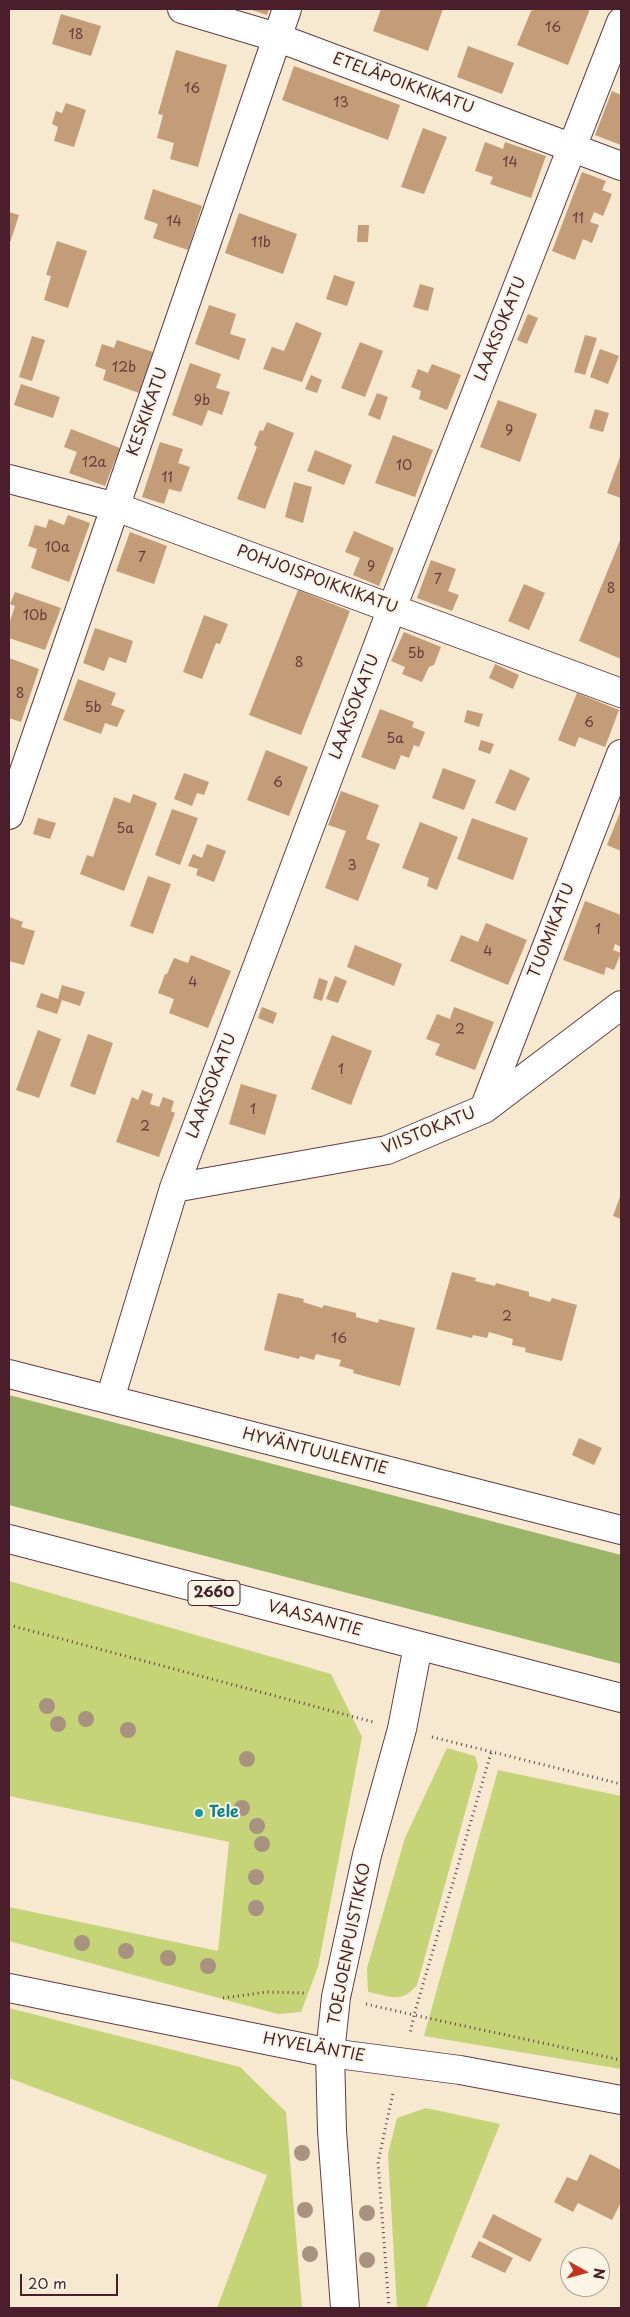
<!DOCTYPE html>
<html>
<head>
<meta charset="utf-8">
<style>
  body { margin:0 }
  #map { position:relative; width:630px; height:2317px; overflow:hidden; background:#f7e8d0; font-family:"Playpen Sans",sans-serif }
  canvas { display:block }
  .frame { position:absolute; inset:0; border:10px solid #4a1f2b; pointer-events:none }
  .north { position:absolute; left:560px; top:2247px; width:50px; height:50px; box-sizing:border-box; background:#fcf5e5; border:1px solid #b59f9b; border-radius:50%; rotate:97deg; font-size:14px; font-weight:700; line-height:20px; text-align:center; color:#4a1f2b }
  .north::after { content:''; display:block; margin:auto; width:18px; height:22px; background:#c8321e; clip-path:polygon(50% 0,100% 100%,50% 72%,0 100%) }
  .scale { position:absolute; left:20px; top:2274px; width:98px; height:22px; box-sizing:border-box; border:2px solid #4a1f2b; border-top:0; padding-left:6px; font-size:15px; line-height:18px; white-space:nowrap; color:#4a1f2b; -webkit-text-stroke:4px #fcf5e5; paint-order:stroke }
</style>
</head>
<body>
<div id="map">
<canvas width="630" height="2317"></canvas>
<div class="frame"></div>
<div class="north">N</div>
<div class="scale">20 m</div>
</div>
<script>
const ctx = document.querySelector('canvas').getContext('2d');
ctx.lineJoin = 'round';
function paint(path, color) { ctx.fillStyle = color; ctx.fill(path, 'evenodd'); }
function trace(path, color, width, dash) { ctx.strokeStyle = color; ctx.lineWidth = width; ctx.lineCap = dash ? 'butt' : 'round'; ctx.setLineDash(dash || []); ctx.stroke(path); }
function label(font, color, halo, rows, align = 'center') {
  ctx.font = font + ' "Playpen Sans",sans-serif'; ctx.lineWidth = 4; ctx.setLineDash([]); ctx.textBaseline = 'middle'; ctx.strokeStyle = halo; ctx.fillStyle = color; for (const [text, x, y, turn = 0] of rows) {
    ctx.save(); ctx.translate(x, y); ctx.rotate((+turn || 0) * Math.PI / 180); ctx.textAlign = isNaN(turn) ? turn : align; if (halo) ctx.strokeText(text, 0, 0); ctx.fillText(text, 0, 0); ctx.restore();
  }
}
paint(new Path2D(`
  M9,1581L331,1674L362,1737L318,1967L301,2012L278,2014L9,1941V1907L218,1951L229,1842L9,1796Z
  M447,1748L475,1756L478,1766L417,1985C401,2004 390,1996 368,1992L367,1968L405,1838Z
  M498,1770L621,1796V2069L424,2036Z
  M9,2008L240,2067L286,2112L302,2308H217L267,2175L9,2078Z
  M426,2108L500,2124L426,2308H397L388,2154L397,2118Z`), '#c4d477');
paint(new Path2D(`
  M9,1395L621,1555V1664L9,1505Z`), '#9bb668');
paint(new Path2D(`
  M249,9H269L267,15Z
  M381,9H443L428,51L373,31Z
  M536,9H590L568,65L517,45L531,11Z
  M61,14L101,26L91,56L52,44Z
  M468,46L514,63L502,94L457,77Z
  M176,50L227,65L198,167L170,159L174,143L157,138L163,115L158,114Z
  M294,66L400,105L388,140L282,100Z
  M612,91L621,95V145L595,135Z
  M66,103L86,110L74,147L54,141L58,127L52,124L56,111L62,113Z
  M423,128L447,137L424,194L401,187Z
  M485,142L503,149L505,142L546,156L531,198L490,184L493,177L475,171Z
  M582,172L606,181L602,190L612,194L603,216L594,212L590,222L599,225L592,243L583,239L575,260L552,251Z
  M153,189L202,206L188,250L153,238L158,224L144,219Z
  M9,212L19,215L9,246Z
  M239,213L297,234L283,274L225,253Z
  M358,225H369L368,242H357Z
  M57,241L87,251L68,308L44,300L51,276L46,275Z
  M334,275L355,282L347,306L326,299Z
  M420,284L434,288L428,311L413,307Z
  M209,305L236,314L230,334L246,339L239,360L195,344Z
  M528,314L538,318L527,344L517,340Z
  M296,322L322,333L302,382L263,369L272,347L284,351Z
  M585,335L597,338L585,375L574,372Z
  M32,336L45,340L32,381L19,377Z
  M117,340L153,352L139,393L103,380L106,370L95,366L102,344L114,348Z
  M360,342L383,351L365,397L341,388Z
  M600,349L619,356L608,384L590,377Z
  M190,363L221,374L216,388L230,392L222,415L208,410L202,426L172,415Z
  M432,364L461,375L447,410L419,399L421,391L411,387L418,369L428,373Z
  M311,375L322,380L317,393L305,389Z
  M21,384L60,397L53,418L14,405Z
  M377,393L388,397L380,420L368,415Z
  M498,400L537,414L520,462L480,447Z
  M595,409L609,413L603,432L589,428Z
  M267,422L294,433L265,509L237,499L257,447L254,445L260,430L263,431Z
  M71,429L120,448L105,486L69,473L77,452L64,447Z
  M393,435L433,450L415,497L375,483Z
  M160,442L183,449L178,463L190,467L181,492L169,489L164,504L142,497Z
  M315,450L352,465L344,485L307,471Z
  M621,454V498L607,493Z
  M294,482L312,487L303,523L285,517Z
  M68,515L90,523L69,582L31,568L37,549L28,546L35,525L46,528L49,519L64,525Z
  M354,531L394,548L379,586L353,575L360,558L345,552Z
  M130,532L167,546L154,584L116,571Z
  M621,538V659L579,641Z
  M431,560L456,569L448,591L459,595L452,611L417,598Z
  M524,584L545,593L529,630L508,621Z
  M298,590L350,611L301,735L249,715Z
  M15,592L61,608L45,650L9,638V624L15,606L10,604Z
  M204,615L228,624L220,644L216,643L202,679L183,672Z
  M95,628L133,641L126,663L109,657L104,671L83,663Z
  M404,632L441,647L434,665L429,667L422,682L402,674L405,667L391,661Z
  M9,658L39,669L21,722L9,718Z
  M495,664L519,675L513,689L489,678Z
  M78,679L116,693L111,705L125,710L117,727L105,723L101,734L63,720Z
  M577,693L619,710L605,747L579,737L575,747L558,740Z
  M380,709L414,722L412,727L425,732L419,747L414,745L409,758L401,755L395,770L361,757Z
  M467,710L483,714L479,727L464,722Z
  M481,740L494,744L490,754L478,750Z
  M266,750L308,767L289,816L247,800Z
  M443,768L476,780L464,810L432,798Z
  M510,769L530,778L515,811L495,803Z
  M184,773L209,782L204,795L197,793L192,806L174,799Z
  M341,791L379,805L366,839L380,844L358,901L325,888L346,831L328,825Z
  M133,794L157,803L124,891L80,874L87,855L93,857L114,797L130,803Z
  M172,809L198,818L180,865L155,855Z
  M621,810V851L607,845Z
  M38,818L56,823L50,839L33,834Z
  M472,818L528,838L513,880L457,859Z
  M420,822L458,837L437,890L427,886L429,878L402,868Z
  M207,844L226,851L214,882L196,875L198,869L188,866L193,854L202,858Z
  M148,876L171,884L153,934L130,926Z
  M585,901L621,915V947L615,944L613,950L621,953L614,970L606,967L604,975L563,960Z
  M9,917L23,922L21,927L35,931L24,965L9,961Z
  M486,923L527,940L508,985L450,961L461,935L478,942Z
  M355,945L402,964L394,986L347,967Z
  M191,955L231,971L208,1028L169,1013L174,999L158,993L165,974H167L174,958L188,963Z
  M335,976L347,981L338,1003L326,999Z
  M319,978L328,981L322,1001L313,998Z
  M62,985L85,992L80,1006L62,1000L57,1014L36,1007L41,993L58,999Z
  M262,1007L277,1013L273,1024L258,1018Z
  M454,1007L494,1022L475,1070L435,1055L440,1044L426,1039L437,1014L450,1019Z
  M38,1030L61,1039L39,1098L16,1090Z
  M88,1034L113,1043L95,1095L70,1086Z
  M332,1035L372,1051L351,1105L311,1089Z
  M241,1084L277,1095L265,1135L229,1124Z
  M142,1090L153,1094L150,1104L159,1107L163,1097L174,1101L171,1111L175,1113L159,1157L116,1142L132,1097L138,1100Z
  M621,1194V1219L613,1216Z
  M452,1272L476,1278L475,1281L495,1286L496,1283L529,1292V1296L550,1302L552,1298L577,1305L562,1361L525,1352L526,1348L512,1345L513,1339L489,1332L487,1338L473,1335L472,1338L436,1329Z
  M278,1293L304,1299L303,1302L322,1308L324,1305L356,1313V1317L378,1323L379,1319L415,1328L400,1386L353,1373L354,1370L339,1366L341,1360L316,1354L314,1360L300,1356L299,1359L264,1350Z
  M579,1438L602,1448L594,1465L572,1455Z
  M197,1807L203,1808L202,1820L195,1818Z
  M590,2154L621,2170V2202L612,2220L578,2203L573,2212L554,2202L567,2177L577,2181Z
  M493,2214L542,2239L530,2262L482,2237Z
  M479,2241L513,2258L505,2273L471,2257Z`), '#c39d77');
const street = new Path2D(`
  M182,9L276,37L621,166
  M9,479L116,507L621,693
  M9,815L287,9
  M484,1109L621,754
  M174,1188L387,1150L484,1109L621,1005
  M110,1399L174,1188L392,608L621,22
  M345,2308L332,2131L330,2053L336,1997L367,1855L402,1729L418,1646`);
const secondary = new Path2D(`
  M9,1374L621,1530
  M9,1988L330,2053L460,2070L621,2100`);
const primary = new Path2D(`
  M9,1539L621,1698`);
trace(street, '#643d44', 30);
trace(secondary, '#643d44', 30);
trace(primary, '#643d44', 30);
trace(new Path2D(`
  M9,1625L373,1722
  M432,1737L621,1784
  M491,1753L414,2015L621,2060
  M223,1998L267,1992L306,1993
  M366,2004L414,2015L410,2034
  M389,2308L378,2162L393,2093`), '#643d44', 3, [1, 4]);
trace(street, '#fff', 28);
trace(secondary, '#fff', 28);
trace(primary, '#fff', 28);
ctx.fillStyle = '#a89280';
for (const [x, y] of [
  [47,1706],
  [86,1719],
  [58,1724],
  [128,1730],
  [247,1759],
  [242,1808],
  [257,1826],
  [262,1844],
  [256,1877],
  [256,1908],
  [82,1943],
  [126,1951],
  [168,1958],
  [208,1966],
  [302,2153],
  [305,2210],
  [367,2213],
  [310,2254],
  [367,2260]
]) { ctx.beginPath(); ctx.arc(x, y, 8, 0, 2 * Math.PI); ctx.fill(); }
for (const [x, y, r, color] of [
  [199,1813,5,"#0f9aa8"]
]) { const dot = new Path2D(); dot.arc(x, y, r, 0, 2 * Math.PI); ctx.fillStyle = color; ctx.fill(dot); trace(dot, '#fcf5e5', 2); }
label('14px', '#683e3e', null, [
  ["16",553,28],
  ["18",76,35],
  ["16",192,89],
  ["13",341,103],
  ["14",510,163],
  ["11",578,219],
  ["14",174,222],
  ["11b",261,243],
  ["12b",124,368],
  ["9b",202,401],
  ["9",509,431],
  ["12a",94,463],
  ["10",404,466],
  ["11",167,478],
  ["10a",57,548],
  ["7",142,558],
  ["9",371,567],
  ["7",438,580],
  ["8",611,589],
  ["10b",35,616],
  ["5b",416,654],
  ["8",299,663],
  ["8",20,694],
  ["5b",93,708],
  ["6",589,723],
  ["5a",395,739],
  ["6",278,783],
  ["5a",125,829],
  ["3",352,866],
  ["1",598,930],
  ["4",488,952],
  ["4",193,983],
  ["2",460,1030],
  ["1",341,1070],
  ["1",253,1110],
  ["2",145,1127],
  ["2",507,1317],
  ["16",339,1339]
]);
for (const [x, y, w] of [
  [214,1593,52]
]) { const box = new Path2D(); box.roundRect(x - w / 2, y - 12.5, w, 25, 4); ctx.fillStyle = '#fcf5e5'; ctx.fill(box); trace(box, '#4a1f2b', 1); }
label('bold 15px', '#4a1f2b', null, [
  ["2660",214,1593]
]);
label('16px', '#4a1f2b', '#fcf5e5', [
  ["ETELÄPOIKKIKATU",403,84,20],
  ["LAAKSOKATU",501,329,-68],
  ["KESKIKATU",148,412,-71],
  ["POHJOISPOIKKIKATU",317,580,20],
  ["LAAKSOKATU",355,707,-69],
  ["TUOMIKATU",552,931,-69],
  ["LAAKSOKATU",212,1086,-69],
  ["VIISTOKATU",429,1131,-22],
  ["HYVÄNTUULENTIE",315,1452,14],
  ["VAASANTIE",315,1619,15],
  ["TOEJOENPUISTIKKO",350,1944,-79],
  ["HYVELÄNTIE",314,2048,10]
]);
label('bold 16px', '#0d838f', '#fcf5e5', [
  ["Tele",209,1813]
], 'left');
</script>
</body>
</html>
